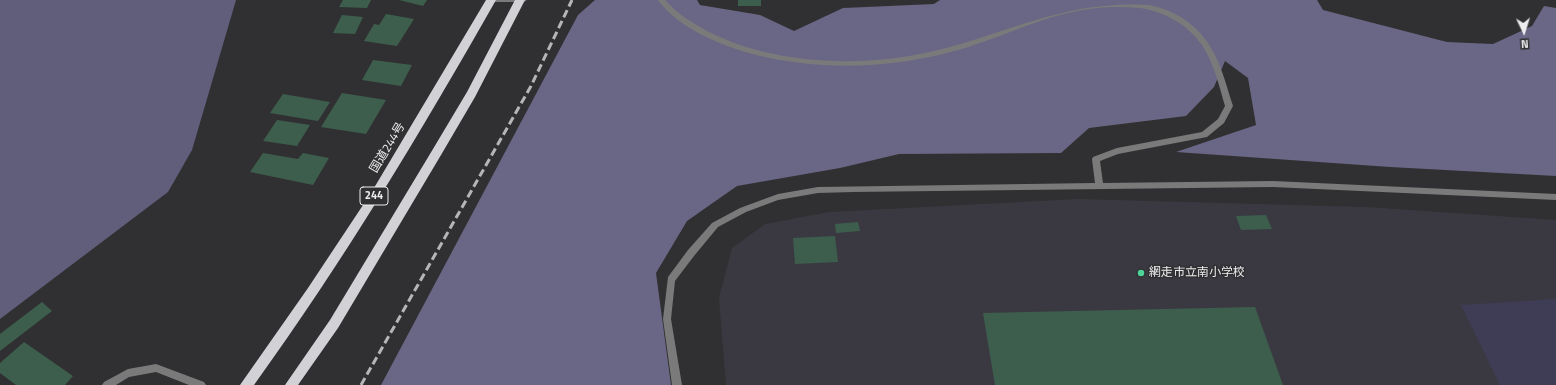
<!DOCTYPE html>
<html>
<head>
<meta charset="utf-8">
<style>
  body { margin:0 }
  #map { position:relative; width:1556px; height:385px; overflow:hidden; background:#303032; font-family:"Titillium Web",sans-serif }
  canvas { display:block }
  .north { position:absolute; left:1504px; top:12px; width:40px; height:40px; -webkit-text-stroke:3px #303032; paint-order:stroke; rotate:176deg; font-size:11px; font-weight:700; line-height:16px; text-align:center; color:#ececee }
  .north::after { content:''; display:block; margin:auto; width:14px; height:18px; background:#ececee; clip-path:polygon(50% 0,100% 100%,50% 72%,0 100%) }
</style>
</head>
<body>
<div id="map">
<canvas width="1556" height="385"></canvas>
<div class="north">N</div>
</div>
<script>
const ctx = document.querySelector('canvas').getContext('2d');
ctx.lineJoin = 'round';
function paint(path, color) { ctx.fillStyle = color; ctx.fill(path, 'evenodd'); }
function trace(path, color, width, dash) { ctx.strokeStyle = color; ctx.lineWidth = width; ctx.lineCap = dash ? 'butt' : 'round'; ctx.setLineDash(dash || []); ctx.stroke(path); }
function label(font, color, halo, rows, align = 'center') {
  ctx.font = font + ' "Titillium Web","Noto Sans JP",sans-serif'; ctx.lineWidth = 3; ctx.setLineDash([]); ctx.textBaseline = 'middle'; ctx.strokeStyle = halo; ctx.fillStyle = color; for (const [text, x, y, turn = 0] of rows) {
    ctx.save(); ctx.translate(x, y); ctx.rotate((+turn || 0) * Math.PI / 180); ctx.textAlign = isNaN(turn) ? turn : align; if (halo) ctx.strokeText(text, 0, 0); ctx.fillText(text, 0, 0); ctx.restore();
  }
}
paint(new Path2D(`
  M1078,199L1366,207L1556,220V385H726L719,298L732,248L765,224L829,212Z`), '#3a3941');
paint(new Path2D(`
  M1556,299V385H1500L1461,305Z`), '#3f3c55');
paint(new Path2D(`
  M595,0H697L700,5L760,15L794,31L843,8L934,4L940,0H1317L1323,10L1447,42L1493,44L1532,26L1544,6L1556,8V176L1390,167L1176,152L1256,125L1248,78L1225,61L1214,87L1186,116L1089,128L1061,153L899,154L840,168L737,186L687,221L656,273L671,385H381L578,15Z`), '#6a6685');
paint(new Path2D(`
  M0,0H236L192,150L168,192L0,319Z`), '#615e7c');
paint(new Path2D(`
  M343,0H371L367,8L339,7Z
  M399,0H427L423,6Z
  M738,0H761V6H738Z
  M386,14L414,19L397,46L364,41L374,24L379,25Z
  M342,15L363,17L355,34L333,33Z
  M373,60L412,65L401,86L362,80Z
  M342,93L386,100L366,134L321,127Z
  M283,94L330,102L318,121L270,113Z
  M277,120L310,125L297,146L263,141Z
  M263,153L298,159L303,153L329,158L313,185L250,172Z
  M1266,215L1272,229L1241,230L1236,216Z
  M858,222L860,231L836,233L835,224Z
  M835,236L838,262L795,264L793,238Z
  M42,302L52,311L0,351V334Z
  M1255,307L1283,385H995L983,313Z
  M24,342L73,376L65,385H16L0,373V363Z`), '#3d5e4d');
paint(new Path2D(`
  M658,0H665C672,7 679,14 687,19C758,67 866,70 946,48C1017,29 1070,0 1149,5C1173,10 1194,22 1208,43C1221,62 1226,85 1233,106L1224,123L1207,137L1118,154L1100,161L1103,183L1273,181L1556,194V200L1273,187L853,192L818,193L778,200L746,212L718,227L694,256L675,281L671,319L682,385H672L663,319L668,277L688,250L712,223L740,208L778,194L818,187L1095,183L1092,159L1093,157L1117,148L1202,132L1218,119L1225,106C1219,86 1214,63 1202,45C1187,24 1165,12 1140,8C1060,0 1014,37 943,54C881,69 818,70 756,55C722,46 679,29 658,0Z
  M156,364L204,382L206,385H189L156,372L129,377L116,385H102L104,382L128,369Z`), '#7a7a7b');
paint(new Path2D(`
  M491,0H527L524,2H494Z`), '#7a7a7b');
paint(new Path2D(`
  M486,0H496C421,132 343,262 254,385H240L308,288L371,193Z
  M515,0H525L475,97L441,155L338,328L298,385H285L330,320L433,149L467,92Z`), '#d2d2d6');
trace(new Path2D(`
  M361,385L531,86L572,0`), '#b6b6b8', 3, [8, 4]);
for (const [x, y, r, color] of [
  [1141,273,4,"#4ed399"]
]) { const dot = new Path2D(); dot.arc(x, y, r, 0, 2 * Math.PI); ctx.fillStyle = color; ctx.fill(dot); trace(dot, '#303032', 1.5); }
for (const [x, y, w] of [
  [374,196,28]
]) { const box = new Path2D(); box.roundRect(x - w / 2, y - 9, w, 18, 3); ctx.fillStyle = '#303032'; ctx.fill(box); trace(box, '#ececee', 1); }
label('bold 11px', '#ececee', null, [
  ["244",374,196]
]);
label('12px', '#ececee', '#303032', [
  ["国道244号",388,148,-59]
]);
label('12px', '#ececee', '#303032', [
  ["網走市立南小学校",1149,273]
], 'left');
</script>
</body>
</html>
